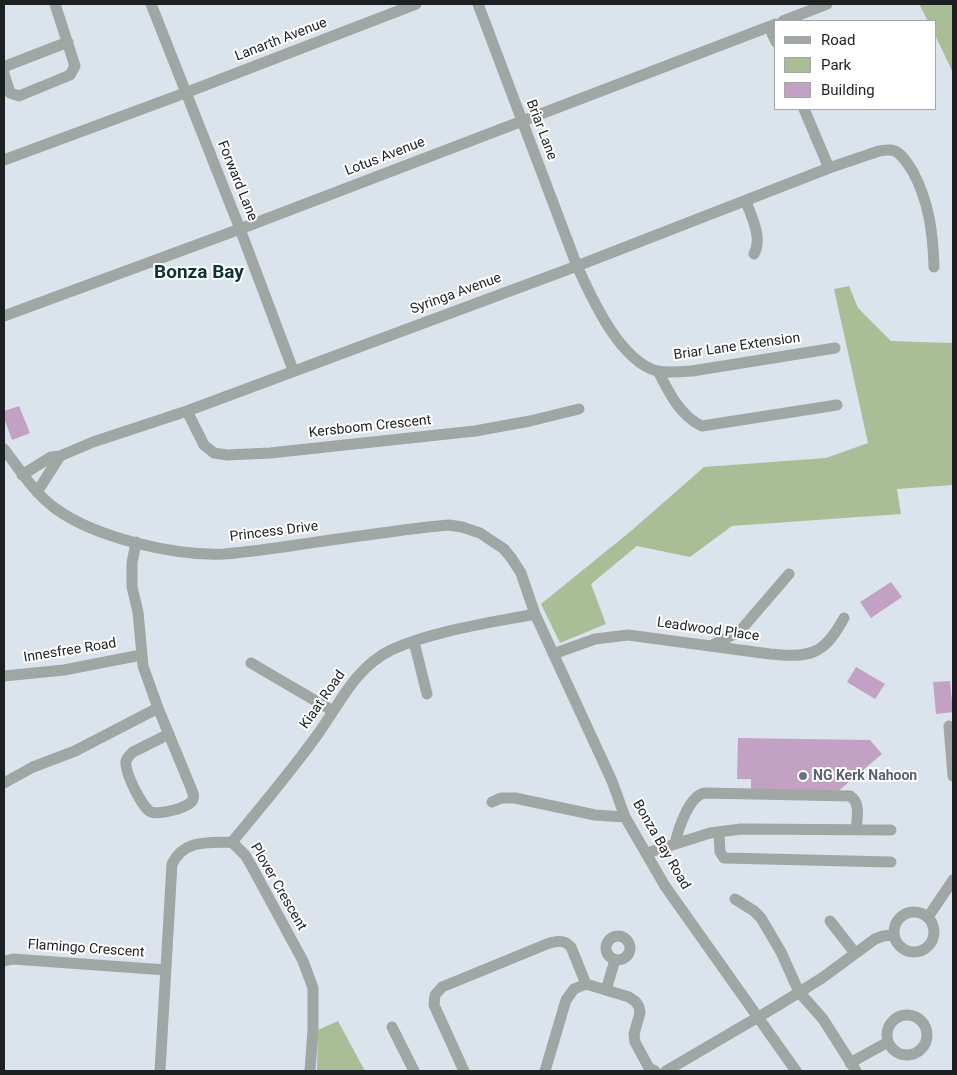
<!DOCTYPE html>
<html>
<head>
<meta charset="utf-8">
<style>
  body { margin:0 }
  #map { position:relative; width:957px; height:1075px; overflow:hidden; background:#dbe4ed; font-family:Roboto,sans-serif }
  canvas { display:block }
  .frame { position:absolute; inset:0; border:5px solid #1d2023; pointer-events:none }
  .legend { position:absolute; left:774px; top:20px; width:162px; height:90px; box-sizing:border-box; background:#fff; border:1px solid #a5a6a7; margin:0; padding:6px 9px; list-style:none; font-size:15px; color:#1d2023 }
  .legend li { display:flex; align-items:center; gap:10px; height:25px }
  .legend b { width:25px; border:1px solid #a5a6a7 }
</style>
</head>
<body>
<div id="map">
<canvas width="957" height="1075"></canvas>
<div class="frame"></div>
<ul class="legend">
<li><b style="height:6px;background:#a0a6a3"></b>Road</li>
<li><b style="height:14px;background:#a9be96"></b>Park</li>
<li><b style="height:14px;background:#c2a1c5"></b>Building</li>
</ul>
</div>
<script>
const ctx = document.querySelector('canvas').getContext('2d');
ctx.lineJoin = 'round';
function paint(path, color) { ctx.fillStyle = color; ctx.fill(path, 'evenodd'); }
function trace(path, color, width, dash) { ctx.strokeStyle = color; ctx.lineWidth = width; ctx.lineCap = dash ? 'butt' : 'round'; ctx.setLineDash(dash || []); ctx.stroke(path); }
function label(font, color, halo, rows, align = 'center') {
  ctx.font = font + ' Roboto,sans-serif'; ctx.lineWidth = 4; ctx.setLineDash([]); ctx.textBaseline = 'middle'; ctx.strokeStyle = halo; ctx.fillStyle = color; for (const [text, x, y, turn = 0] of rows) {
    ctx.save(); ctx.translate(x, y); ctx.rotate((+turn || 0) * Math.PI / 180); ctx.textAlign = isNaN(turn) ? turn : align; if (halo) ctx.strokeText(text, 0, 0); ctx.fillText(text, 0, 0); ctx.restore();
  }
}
paint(new Path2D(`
  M919,4H953V73L936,37V21H928Z
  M849,286L858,308L891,341L951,343L953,342V485L897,489L901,514L732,526L690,557L637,546L591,584L606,624L560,643L541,604L631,531L704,467L826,458L868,443L834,289Z
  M338,1021L365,1071H317L318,1030Z`), '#a9be96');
paint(new Path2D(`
  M19,406L30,433L12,440L4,418V411Z
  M891,582L902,597L871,618L860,602Z
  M856,667L885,684L875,699L847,682Z
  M950,681L953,712L936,714L933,682Z
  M738,738L870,740L882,754L836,793L751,791V779H737Z`), '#c2a1c5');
trace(new Path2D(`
  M151,4L240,229L293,370
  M478,4L577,266C592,299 620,361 657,371C669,373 680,372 692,371L835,348
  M783,21L827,4
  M769,27L776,42
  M4,69L6,66L68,42
  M4,74L10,93L19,96L70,75L75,66L55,4
  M804,109L829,168
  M4,160L185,93L416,4
  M746,201C751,217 763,237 754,254
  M4,316L240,229L776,24
  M658,371C668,391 680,416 702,426L837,405
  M187,411L204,445L214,453L227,455L270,453L475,431L530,421L579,409
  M4,449C20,470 34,493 56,509C97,538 174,556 224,554C250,552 277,548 303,544C345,538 386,532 428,527L449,525L462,527L480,533L504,549L512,559L521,573L535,614L612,781L625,817L665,886L796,1071
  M22,475L51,457L60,456L93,442L187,411L577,266L829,168L879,151C885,150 890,149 895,151C903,155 908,164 913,172C929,202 933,233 934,267
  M37,492L60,456
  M414,642L427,694
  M711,646L740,631L789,574
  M553,654L595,639L628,635L770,654C810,658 824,655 844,618
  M251,663L333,711
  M4,676L64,670L141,655
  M158,708L191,788C192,792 195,795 193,799C191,808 158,815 151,812C142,808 124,771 126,761C127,757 130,755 133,752L169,734
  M949,726L953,776
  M4,783L33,767L75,751L158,708L143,666L138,612L132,587V563L136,542
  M492,802L501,798H515L595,815L625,817
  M719,832L720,852L724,858L891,862
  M232,842C260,808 289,774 315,738C339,706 353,669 391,650C432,631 490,623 535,614
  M675,844C678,830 689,795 705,793L850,796C861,803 857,818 856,830
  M647,853L710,833L741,829L891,830
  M735,899L754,911L761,918L781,952L799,992L823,1019L856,1071
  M894 932a20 20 0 1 1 40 0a20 20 0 1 1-40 0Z
  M928,917L953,880
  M830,921L855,953
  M606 948a12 12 0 1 1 24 0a12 12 0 1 1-24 0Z
  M4,961L13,959L166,970
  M606,990L615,960
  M887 1035a20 20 0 1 1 40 0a20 20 0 1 1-40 0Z
  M392,1027L414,1071
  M850,1063L888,1042
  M160,1071L172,864C184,839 208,843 232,842L245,855L251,865L303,961L313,988V1030L310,1071
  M464,1071L434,1005L435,995L442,987L547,944C557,941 564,939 571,947L586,984
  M545,1071L566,1000L574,989L586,984L629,997L636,1002L639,1007L640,1013L634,1034L635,1042L649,1068L655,1071
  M666,1071L777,1006L822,978L875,939L883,936L894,935`), '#a0a6a3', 11);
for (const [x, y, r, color] of [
  [803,776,5,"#6b7280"]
]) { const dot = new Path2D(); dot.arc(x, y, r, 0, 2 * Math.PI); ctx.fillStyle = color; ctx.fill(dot); trace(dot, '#fff', 2); }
label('14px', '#1d2023', '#fff', [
  ["Lanarth Avenue",281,40,-21],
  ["Briar Lane",541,130,69],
  ["Lotus Avenue",385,157,-21],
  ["Forward Lane",237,181,68],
  ["Syringa Avenue",456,294,-20],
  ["Briar Lane Extension",737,347,-8],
  ["Kersboom Crescent",370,427,-6],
  ["Princess Drive",274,532,-7],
  ["Leadwood Place",708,630,8],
  ["Innesfree Road",70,651,-9],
  ["Kiaat Road",323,700,-55],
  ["Bonza Bay Road",661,845,60],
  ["Plover Crescent",278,887,60],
  ["Flamingo Crescent",86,949,4]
]);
label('bold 14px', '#5b616d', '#fff', [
  ["NG Kerk Nahoon",813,776]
], 'left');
label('bold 19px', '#0f3235', '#fff', [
  ["Bonza Bay",199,273]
]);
</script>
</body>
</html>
